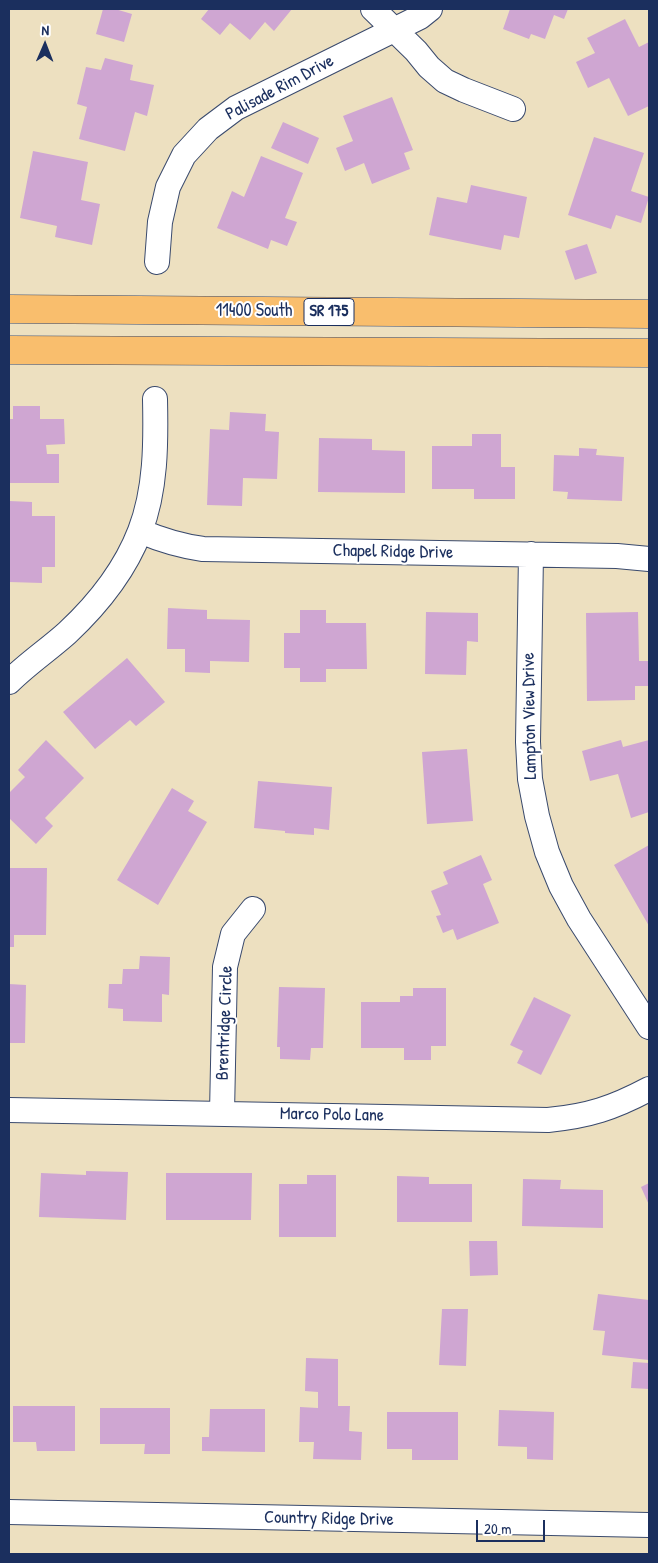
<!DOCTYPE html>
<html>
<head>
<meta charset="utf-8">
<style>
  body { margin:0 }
  #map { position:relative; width:658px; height:1563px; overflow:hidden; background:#ede0c0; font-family:"Patrick Hand",sans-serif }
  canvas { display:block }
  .frame { position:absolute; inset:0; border:10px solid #1b2f5e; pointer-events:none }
  .north { position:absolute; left:20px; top:20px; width:50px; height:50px; -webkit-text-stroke:4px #fff; paint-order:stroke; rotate:1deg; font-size:14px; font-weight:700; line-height:20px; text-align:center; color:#1b2f5e }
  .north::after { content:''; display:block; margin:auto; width:18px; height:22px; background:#1b2f5e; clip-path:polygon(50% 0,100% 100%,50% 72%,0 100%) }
  .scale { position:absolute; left:476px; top:1520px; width:69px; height:22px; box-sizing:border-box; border:2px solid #1b2f5e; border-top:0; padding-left:6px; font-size:15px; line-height:18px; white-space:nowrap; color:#1b2f5e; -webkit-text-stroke:4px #fff; paint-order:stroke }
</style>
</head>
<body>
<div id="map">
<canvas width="658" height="1563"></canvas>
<div class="frame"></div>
<div class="north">N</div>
<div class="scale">20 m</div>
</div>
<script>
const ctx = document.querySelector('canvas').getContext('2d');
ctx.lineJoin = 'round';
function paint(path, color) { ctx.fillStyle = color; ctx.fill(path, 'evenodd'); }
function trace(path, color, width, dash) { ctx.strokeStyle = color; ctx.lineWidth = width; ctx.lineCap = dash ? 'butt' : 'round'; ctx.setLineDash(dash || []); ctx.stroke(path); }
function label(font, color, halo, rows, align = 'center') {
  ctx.font = font + ' "Patrick Hand",sans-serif'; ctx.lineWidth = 4; ctx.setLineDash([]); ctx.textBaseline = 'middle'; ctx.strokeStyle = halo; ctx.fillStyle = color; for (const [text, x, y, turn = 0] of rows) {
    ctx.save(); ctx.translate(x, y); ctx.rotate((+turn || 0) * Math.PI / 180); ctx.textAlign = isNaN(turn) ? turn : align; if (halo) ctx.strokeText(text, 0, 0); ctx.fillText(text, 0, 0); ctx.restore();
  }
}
paint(new Path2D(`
  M103,9H115L132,14L124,42L96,34Z
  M209,9H292L274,31L265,22L250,40L230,23L220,35L201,19Z
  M510,9H568L564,19L554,15L545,39L531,34L529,39L503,29Z
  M625,19L639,47L649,42V106L628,116L609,78L588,88L576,62L595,53L587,38Z
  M105,58L133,65L130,80L154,85L147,116L135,112L125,151L79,139L87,107L77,104L86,67L101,70Z
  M392,97L413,150L404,153L410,169L372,184L364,163L345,171L336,148L353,141L343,116Z
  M283,122L319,138L308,164L271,148Z
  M594,137L644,153L631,191L649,197L641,223L616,215L611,229L568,215Z
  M33,151L88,162L81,200L100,204L92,245L55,237L57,226L20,218Z
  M261,156L303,173L285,218L297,222L287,246L271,240L268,249L217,228L232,191L244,197Z
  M471,185L527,197L519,238L504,235L501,250L429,235L437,197L467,203Z
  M587,244L597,273L575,280L565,251Z
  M13,406H40V419H64L65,444L46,445L47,454H59V483H9V419H13Z
  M230,412L266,414L265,431L279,432L277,479L243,478L242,506L207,505L210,429L229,430Z
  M472,434H501V467H515V499H474V489H432V446H472Z
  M319,438L372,439V450L405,451V493L318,492Z
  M579,448L597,449L596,455L624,457L622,501L567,499L568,492L553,491L554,455L579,456Z
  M9,501L32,502V516H55V567H42V583L9,582Z
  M168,608L207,610V619L250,620L249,662L210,661V673L185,672V649H167Z
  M300,610H326V623H366L367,669H326V682H300V668H284V633H300Z
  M426,612L478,613V642L467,641L466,675L425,674Z
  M638,612L639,661H649V686H635V700L587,701L586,613Z
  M127,658L165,702L136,726L130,720L95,749L63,712Z
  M46,740L84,778L45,818L53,826L36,844L9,818V793L25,777L18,770Z
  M621,740L623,747L649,740V812L631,818L618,774L590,781L582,751Z
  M467,749L473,821L427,824L422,752Z
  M258,781L332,787L329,830L314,828V835L285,833V831L254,828Z
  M172,788L194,801L188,811L207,822L158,905L117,880Z
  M649,845V926L614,865Z
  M481,855L492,880L483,884L499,923L457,940L453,929L443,933L436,916L441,915L431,891L448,884L443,872Z
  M9,868H47L46,935H14V947H9Z
  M140,956L170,957L169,995L162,994V1022L123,1021V1009L108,1008L109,984H122L123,969H139Z
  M9,984L26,985L25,1043H9Z
  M279,987L325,988L323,1048H311L310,1060L280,1059V1047H277Z
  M413,988H446V1046H431V1060H404V1048H361V1002H400V996H413Z
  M534,997L571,1015L541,1075L517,1063L523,1051L510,1045Z
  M86,1171L128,1172L126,1220L39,1217L41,1173L86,1175Z
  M166,1173H252L251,1220H166Z
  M307,1175H336V1237H279V1184H307Z
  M397,1176L429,1177V1184H472V1222H397Z
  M523,1179L561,1180L560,1189L603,1190V1228L522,1226Z
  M649,1183V1205L641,1187Z
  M469,1241H497L498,1275L470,1276Z
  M598,1294L649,1300V1360L602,1355L605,1331L593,1330Z
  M442,1309H468L466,1366L439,1365Z
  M306,1358L338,1359V1406H350L349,1431L362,1432L361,1460L313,1459L314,1442H299L300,1407L318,1408V1392L305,1391Z
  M633,1362L649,1363V1389L631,1388Z
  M13,1406H75V1451H37L36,1442H13Z
  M100,1408H170V1454H144L145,1444H100Z
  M210,1409H265V1452L202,1451V1437H209Z
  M499,1410L554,1412L553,1460L527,1459V1447L498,1446Z
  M387,1412H458V1460H412V1449H387Z`), '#cfa6d2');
const minor = new Path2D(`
  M373,9L416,51L429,67L445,81L464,90L513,109
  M157,262L160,222L168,187L184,155L208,129L236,108L420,17L430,9
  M140,531C161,540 181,546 203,549L617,556L649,559
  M531,554L528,742L530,779L537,816L547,852L561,886L579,919L649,1027
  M9,682C27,664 48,650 67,633C97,605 125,570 140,531C156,490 156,443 155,399
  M9,1110L548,1120C589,1116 613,1108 649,1089
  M222,1113L225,967L233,934L253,909
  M9,1512L649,1525`);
const major = new Path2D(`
  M9,309L649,314
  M9,350L649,353`);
trace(minor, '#3a4a6d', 26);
trace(major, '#3a4a6d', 29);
trace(minor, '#fff', 24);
trace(major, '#f9be6d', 28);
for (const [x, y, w] of [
  [329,312,50]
]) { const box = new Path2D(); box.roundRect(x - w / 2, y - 13.5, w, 27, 4); ctx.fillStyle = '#fff'; ctx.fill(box); trace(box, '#1b2f5e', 1); }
label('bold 16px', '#1b2f5e', null, [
  ["SR 175",329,312]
]);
label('18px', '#1b2f5e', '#fff', [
  ["Palisade Rim Drive",280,88,-28],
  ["11400 South",254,311],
  ["Chapel Ridge Drive",393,552,1],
  ["Lampton View Drive",530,716,-91],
  ["Brentridge Circle",225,1023,-88],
  ["Marco Polo Lane",332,1115,1],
  ["Country Ridge Drive",329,1519,1]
]);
</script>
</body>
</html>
